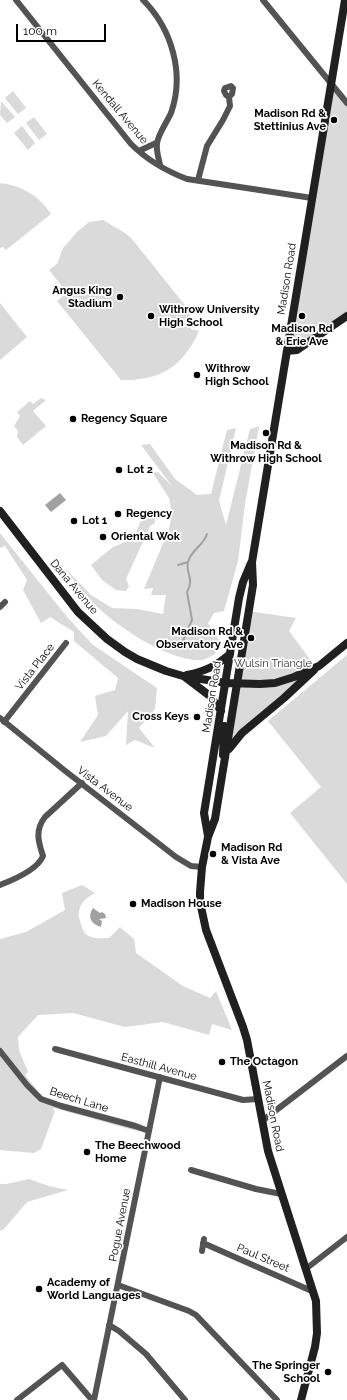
<!DOCTYPE html>
<html>
<head>
<meta charset="utf-8">
<style>
  body { margin:0 }
  #map { position:relative; width:347px; height:1400px; overflow:hidden; background:#fff; font-family:Raleway,sans-serif }
  canvas { display:block }
  .scale { position:absolute; left:16px; top:24px; width:90px; height:18px; box-sizing:border-box; border:2px solid #000; border-top:0; padding-left:5px; font-size:12px; line-height:14px; white-space:nowrap; color:#000; -webkit-text-stroke:3px #fff; paint-order:stroke }
</style>
</head>
<body>
<div id="map">
<canvas width="347" height="1400"></canvas>
<div class="scale">100 m</div>
</div>
<script>
const ctx = document.querySelector('canvas').getContext('2d');
ctx.lineJoin = 'round';
function paint(path, color) { ctx.fillStyle = color; ctx.fill(path, 'evenodd'); }
function trace(path, color, width, dash) { ctx.strokeStyle = color; ctx.lineWidth = width; ctx.lineCap = dash ? 'butt' : 'round'; ctx.setLineDash(dash || []); ctx.stroke(path); }
function label(font, color, halo, rows, align = 'center') {
  ctx.font = font + ' Raleway,sans-serif'; ctx.lineWidth = 3.5; ctx.setLineDash([]); ctx.textBaseline = 'middle'; ctx.strokeStyle = halo; ctx.fillStyle = color; for (const [text, x, y, turn = 0] of rows) {
    ctx.save(); ctx.translate(x, y); ctx.rotate((+turn || 0) * Math.PI / 180); ctx.textAlign = isNaN(turn) ? turn : align; if (halo) ctx.strokeText(text, 0, 0); ctx.fillText(text, 0, 0); ctx.restore();
  }
}
paint(new Path2D(`
  M331,84L347,103V316L304,346L287,351Z
  M13,91L26,108L18,114L5,98Z
  M1,101L15,117L7,123L0,115Z
  M34,117L47,134L39,140L26,123Z
  M22,126L35,143L28,150L14,133Z
  M1,183C23,186 39,196 51,214L6,250L3,247L0,248V184Z
  M103,220L125,233L132,239L188,309L192,323L191,329L199,331C183,367 160,381 121,380L57,301L67,293L49,270L57,264L63,248L77,232L89,222Z
  M0,303L27,337L0,360Z
  M41,398L46,400L33,411L46,426L23,445L17,437L18,431L14,426L20,416L17,412L30,401L33,404Z
  M259,426L245,504L238,561L224,611L214,613L208,623L220,642L215,654C211,656 206,659 202,660C168,662 110,623 89,598C80,589 72,578 64,567L91,595L112,608L137,609L163,614L166,595H151L153,588L144,589L169,529L172,514L169,498L153,473L158,472L172,486L141,445L150,444L175,479L197,495L211,494L227,430L236,428L219,501L226,525L250,429Z
  M151,516L155,518V523L150,526L126,579L129,586L126,591L116,590L102,580L91,565L113,547L125,542L135,535L140,522Z
  M0,533L67,617L93,645L157,688L155,709L139,728L155,748L135,740L126,745L128,711L106,736L80,742L98,715L95,696L115,690L118,678L74,641V632L50,617L41,623L23,590L27,580L5,546L0,548Z
  M248,611L296,618L289,631L312,662L319,666L227,752Z
  M347,655V884L290,813L321,787L268,721Z
  M82,885L95,893C82,900 75,909 81,924C82,927 83,931 85,933C91,940 102,938 109,938L120,927L134,939L136,953L183,986L210,998L216,991L232,1030L212,1024L209,1035L163,1022L125,1027L73,1013L38,1015L18,1037L19,1050L28,1072L25,1075L42,1096L56,1100V1101L142,1124L140,1132L54,1108L53,1110L55,1111L41,1149L34,1153L0,1150V939L26,932L65,910L62,893Z
  M29,1179L49,1186L68,1190L27,1202L4,1229L0,1231V1184H6Z`), '#dadada');
paint(new Path2D(`
  M60,493L66,500L51,512L45,505Z
  M93,908L100,913L102,912L105,914L106,918L99,919L102,921L101,927C91,924 87,917 93,908Z`), '#a1a1a1');
trace(new Path2D(`
  M178,565L188,562
  M175,649L183,641L192,620L187,592C195,578 185,573 188,562C191,550 204,545 207,534`), '#a1a1a1', 2);
trace(new Path2D(`
  M16,0L131,144C146,159 166,171 187,179L312,198
  M143,0C172,29 185,74 171,113C167,122 157,136 157,144C156,151 159,159 160,165
  M263,0L347,103
  M139,151L156,143
  M198,180L207,146L223,120L230,106L229,97L232,94L233,88L231,86L225,88L224,91L226,95L229,97
  M0,607L5,602
  M0,718L64,770L176,857L191,866L202,867
  M4,722L66,643
  M0,885C13,880 38,869 43,856C38,841 35,830 45,817L82,783
  M55,1049L243,1100L258,1099
  M0,1051L27,1085L41,1099L61,1106L135,1126L149,1131
  M262,1121L347,1056
  M191,1170L256,1189L281,1194
  M203,1243L314,1292
  M202,1251L204,1239
  M307,1268L347,1237
  M118,1285L189,1311L196,1315L277,1400
  M109,1325L119,1331L146,1354L185,1400
  M17,1400L62,1365L92,1400
  M94,1400L160,1077`), '#535353', 6);
trace(new Path2D(`
  M287,351L297,350L347,316
  M0,511L78,612L107,639L125,652L137,659L166,671L183,676L226,683L260,684L275,683L294,677L319,666L347,643
  M187,675C206,671 216,666 230,654
  M185,677L210,696L221,711
  M229,749L242,733L284,698L314,670
  M223,755L224,726
  M208,836L204,813L239,598L243,582L251,563
  M301,1400L315,1347L317,1333L316,1301L268,1151L247,1040L243,1027L206,930L200,902V892L202,867L208,837L215,819L253,585L252,562L345,0`), '#202020', 8);
for (const [x, y, r, color] of [
  [334,120,4,"#000"],
  [120,297,4,"#000"],
  [151,316,4,"#000"],
  [302,316,4,"#000"],
  [197,375,4,"#000"],
  [73,419,4,"#000"],
  [266,433,4,"#000"],
  [119,470,4,"#000"],
  [118,514,4,"#000"],
  [74,521,4,"#000"],
  [103,537,4,"#000"],
  [251,638,4,"#000"],
  [197,717,4,"#000"],
  [213,854,4,"#000"],
  [133,904,4,"#000"],
  [222,1062,4,"#000"],
  [87,1152,4,"#000"],
  [39,1289,4,"#000"],
  [328,1372,4,"#000"]
]) { const dot = new Path2D(); dot.arc(x, y, r, 0, 2 * Math.PI); ctx.fillStyle = color; ctx.fill(dot); trace(dot, '#fff', 1.5); }
label('11px', '#000', '#fff', [
  ["Kendall Avenue",120,112,50],
  ["Madison Road",287,279,-81],
  ["Dana Avenue",74,587,50],
  ["Vista Place",35,667,-52],
  ["Madison Road",212,697,-81],
  ["Vista Avenue",105,789,37],
  ["Easthill Avenue",159,1067,15],
  ["Beech Lane",79,1100,17],
  ["Madison Road",273,1116,79],
  ["Pogue Avenue",120,1225,-79],
  ["Paul Street",263,1258,23]
]);
label('bold 11px', '#000', '#fff', [
  ["Madison Rd &",326,114,"right"],
  ["Stettinius Ave",326,127,"right"],
  ["Angus King",112,291,"right"],
  ["Stadium",112,304,"right"],
  ["Withrow University",159,310],
  ["High School",159,323],
  ["Madison Rd",302,329,"center"],
  ["& Erie Ave",302,342,"center"],
  ["Withrow",205,369],
  ["High School",205,382],
  ["Regency Square",81,419],
  ["Madison Rd &",266,446,"center"],
  ["Withrow High School",266,459,"center"],
  ["Lot 2",127,470],
  ["Regency",126,514],
  ["Lot 1",82,521],
  ["Oriental Wok",111,537],
  ["Madison Rd &",243,632,"right"],
  ["Observatory Ave",243,645,"right"],
  ["Cross Keys",189,717,"right"],
  ["Madison Rd",221,848],
  ["& Vista Ave",221,861],
  ["Madison House",141,904],
  ["The Octagon",230,1062],
  ["The Beechwood",95,1146],
  ["Home",95,1159],
  ["Academy of",47,1283],
  ["World Languages",47,1296],
  ["The Springer",320,1366,"right"],
  ["School",320,1379,"right"]
], 'left');
label('11px', '#313131', '#fff', [
  ["Wulsin Triangle",273,664]
]);
</script>
</body>
</html>
